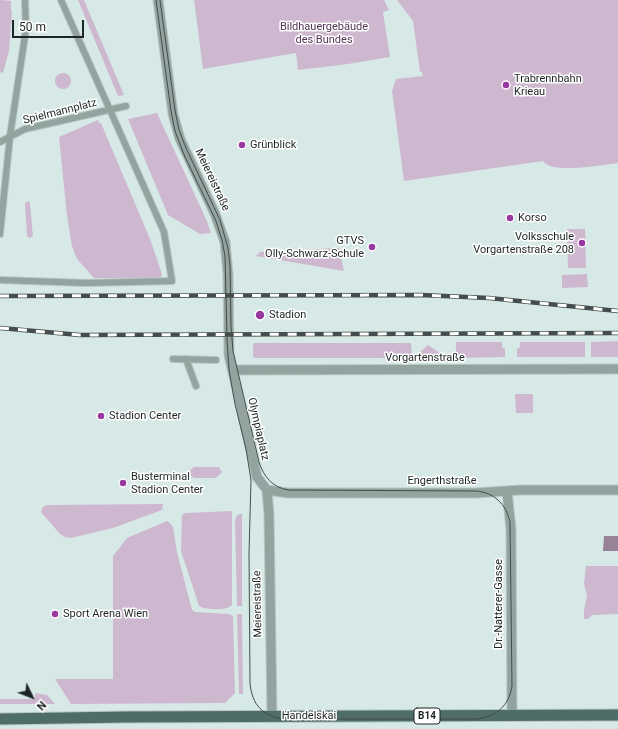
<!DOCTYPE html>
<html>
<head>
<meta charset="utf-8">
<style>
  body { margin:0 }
  #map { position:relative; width:618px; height:729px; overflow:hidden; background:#d7e9e6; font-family:Roboto,sans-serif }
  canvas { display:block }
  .north { position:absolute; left:12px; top:677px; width:40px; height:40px; -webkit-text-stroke:3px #fff; paint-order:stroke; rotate:133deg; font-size:11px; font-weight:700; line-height:16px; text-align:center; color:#1e2524 }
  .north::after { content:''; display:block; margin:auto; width:14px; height:18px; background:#1e2524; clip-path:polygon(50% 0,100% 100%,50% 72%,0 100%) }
  .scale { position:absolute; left:12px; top:20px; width:72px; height:18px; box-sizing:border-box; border:2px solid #1e2524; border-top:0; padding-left:5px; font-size:12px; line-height:14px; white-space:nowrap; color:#1e2524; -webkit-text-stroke:3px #fff; paint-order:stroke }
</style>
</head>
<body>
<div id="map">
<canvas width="618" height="729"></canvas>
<div class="north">N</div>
<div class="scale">50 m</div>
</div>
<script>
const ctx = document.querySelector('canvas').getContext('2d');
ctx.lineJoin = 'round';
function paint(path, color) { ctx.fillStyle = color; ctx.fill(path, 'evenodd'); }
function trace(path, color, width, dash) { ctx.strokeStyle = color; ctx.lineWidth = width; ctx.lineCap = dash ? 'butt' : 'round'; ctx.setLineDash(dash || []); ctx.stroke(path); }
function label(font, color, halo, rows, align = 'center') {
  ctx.font = font + ' Roboto,sans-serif'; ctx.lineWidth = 3; ctx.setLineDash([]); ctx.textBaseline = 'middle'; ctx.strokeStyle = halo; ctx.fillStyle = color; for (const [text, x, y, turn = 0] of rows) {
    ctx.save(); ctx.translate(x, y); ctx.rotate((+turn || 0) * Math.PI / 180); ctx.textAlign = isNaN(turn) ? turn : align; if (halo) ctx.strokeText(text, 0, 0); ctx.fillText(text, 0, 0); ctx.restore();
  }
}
paint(new Path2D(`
  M0,0L11,1V11H12L9,51L3,73L0,72Z
  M78,0H84L124,95L118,96Z
  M194,0H384L389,10L383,12L390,57L348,64L298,70L296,53L203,69Z
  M397,0H618V163C603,165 560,172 548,165C546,164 544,163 543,161L404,181L392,91L396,79L423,76L422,72H420L413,21Z
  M55 81a8 8 0 1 1 16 0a8 8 0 1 1-16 0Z
  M157,113L206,219L211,233L200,234L168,215L128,119Z
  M98,120L99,123H101L150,239L162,274L161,277L158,278H94L77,259L72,246L67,216L59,137Z
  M29,201C31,205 32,229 33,236L30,238L27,236L25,203Z
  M567,229H585L586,268H568Z
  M339,248L344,271L256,256L260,252Z
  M587,274L588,287L562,288V275Z
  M618,341V357H591V342Z
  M456,342H502V347L505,349V357L456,358Z
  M520,342H585V357H517V349L520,347Z
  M254,343H411L412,356L410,358H255L253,357V345Z
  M428,345L440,353V357L420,358L419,353Z
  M515,394H533V413H516Z
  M194,467H219L222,472L216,478H194L187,473Z
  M163,504L162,510L113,528L71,538L65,537L60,534L41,512L43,507L47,505Z
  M232,511V605C227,611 205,610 199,606L181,551L182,515L185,513Z
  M240,514H242V606H237L235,521L237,515Z
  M167,521L170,523L173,527L177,552L192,610L195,612L229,614L233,616L235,693L225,703L71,704L55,679H113V556L127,538Z
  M586,566H618V614L592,615L588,619H584V610L587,595L584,584Z
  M237,614H242L243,694H239Z
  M35,693L47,695L55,704H0V699H35Z`), '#ceb8cf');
paint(new Path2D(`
  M604,536H618V551H603Z`), '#978298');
const pedestrian = new Path2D(`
  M0,142L25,129L126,106
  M0,234L10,136L26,29L25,0
  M0,280L86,283L172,281L164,232L110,110L61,0
  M173,359L216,360
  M186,359L196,386`);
const minor = new Path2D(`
  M158,0L173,114L180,139L215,214L225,242L228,274L229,355L257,477L267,490
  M233,370L618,369
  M267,490L288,493H476L520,490H618
  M267,490L269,515L272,716
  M507,491L511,529L512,716`);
const primary = new Path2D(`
  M0,719L126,717L618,715`);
trace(pedestrian, '#b6c6c3', 8);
trace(minor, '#b6c6c3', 11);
trace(primary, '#b6c6c3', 13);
trace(pedestrian, '#92a3a0', 6);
trace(minor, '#92a3a0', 9);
trace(primary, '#4e6c68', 11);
trace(new Path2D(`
  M156,0L171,111L175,131L185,157L216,221L222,240L225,256L227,339L229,370L235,404L246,449L251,480L249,553L250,683C252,705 263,717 285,719H476C496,717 509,706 512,686L510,522C506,504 494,492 475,491L288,490C272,487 264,477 259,462L233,351L231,326L230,266L228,248L220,220L186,148L179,130L175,110L160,0`), '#444d4b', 1);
const rail = new Path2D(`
  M0,296L421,295L489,298L618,311
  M0,328L80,335L618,333`);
trace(rail, '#444d4b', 4.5);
trace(rail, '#fff', 3, [9]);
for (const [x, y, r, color] of [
  [506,85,4,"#9739a1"],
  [242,145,4,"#9739a1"],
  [510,218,4,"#9739a1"],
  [582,243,4,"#9739a1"],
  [372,247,4,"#9739a1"],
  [260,315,5,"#9739a1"],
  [101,416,4,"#9739a1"],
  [123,483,4,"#9739a1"],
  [55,614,4,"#9739a1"]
]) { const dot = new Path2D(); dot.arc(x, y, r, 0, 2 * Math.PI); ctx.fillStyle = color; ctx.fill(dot); trace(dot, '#fff', 1.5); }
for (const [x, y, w] of [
  [427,716,26]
]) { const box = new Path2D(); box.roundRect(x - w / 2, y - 8, w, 16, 3); ctx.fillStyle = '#fff'; ctx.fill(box); trace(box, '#1e2524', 1); }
label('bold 10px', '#1e2524', null, [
  ["B14",427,716]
]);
label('11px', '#553558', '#fff', [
  ["Bildhauergebäude",324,27],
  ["des Bundes",324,40]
]);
label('11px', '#1e2524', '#fff', [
  ["Trabrennbahn",514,79],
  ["Krieau",514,92],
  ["Grünblick",250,145],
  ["Korso",518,218],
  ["Volksschule",574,237,"right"],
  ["Vorgartenstraße 208",574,250,"right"],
  ["GTVS",364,241,"right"],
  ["Olly-Schwarz-Schule",364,254,"right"],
  ["Stadion",269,315],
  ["Stadion Center",109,416],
  ["Busterminal",131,477],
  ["Stadion Center",131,490],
  ["Sport Arena Wien",63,614]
], 'left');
label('11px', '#1e2524', '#fff', [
  ["Spielmannplatz",60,112,-14],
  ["Meiereistraße",212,180,65],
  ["Vorgartenstraße",425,358],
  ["Olympiaplatz",258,429,77],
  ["Engerthstraße",442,481],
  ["Meiereistraße",258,604,-91],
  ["Dr.-Natterer-Gasse",499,604,-90],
  ["Handelskai",309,716]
]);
</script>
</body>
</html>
